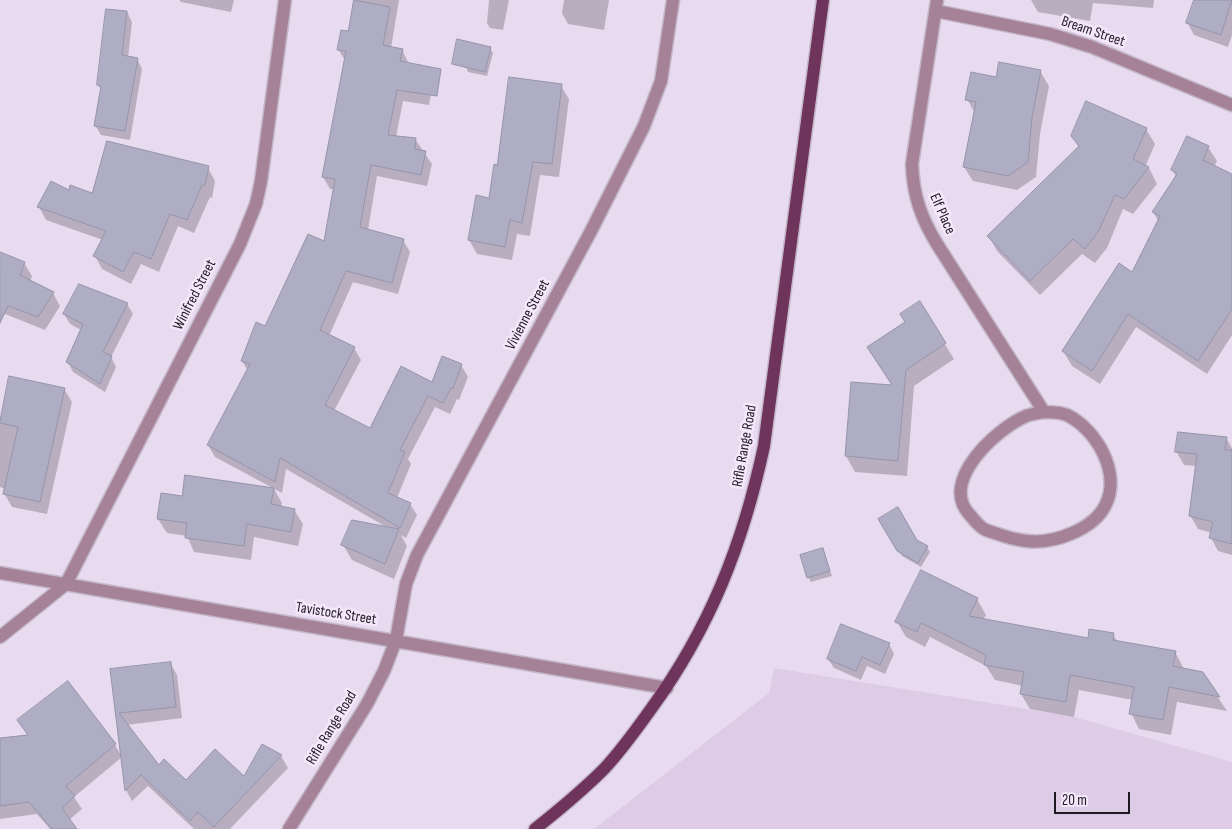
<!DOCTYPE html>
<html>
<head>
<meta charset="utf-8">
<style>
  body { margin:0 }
  #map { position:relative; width:1232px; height:829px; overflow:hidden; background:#e8daef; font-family:"Sofia Sans Condensed",sans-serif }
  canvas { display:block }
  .scale { position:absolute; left:1054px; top:792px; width:76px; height:22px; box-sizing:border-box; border:2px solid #1f1a21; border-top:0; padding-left:6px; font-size:15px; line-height:18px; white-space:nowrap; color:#1f1a21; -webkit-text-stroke:4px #f5e7fc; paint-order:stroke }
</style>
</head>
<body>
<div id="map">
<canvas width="1232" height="829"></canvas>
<div class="scale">20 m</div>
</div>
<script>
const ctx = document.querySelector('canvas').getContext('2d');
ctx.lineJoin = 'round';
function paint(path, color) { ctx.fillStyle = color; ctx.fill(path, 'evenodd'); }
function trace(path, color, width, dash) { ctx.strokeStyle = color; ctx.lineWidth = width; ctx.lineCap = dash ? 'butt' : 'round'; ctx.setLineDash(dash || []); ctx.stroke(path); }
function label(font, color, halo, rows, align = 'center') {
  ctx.font = font + ' "Sofia Sans Condensed",sans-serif'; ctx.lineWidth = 5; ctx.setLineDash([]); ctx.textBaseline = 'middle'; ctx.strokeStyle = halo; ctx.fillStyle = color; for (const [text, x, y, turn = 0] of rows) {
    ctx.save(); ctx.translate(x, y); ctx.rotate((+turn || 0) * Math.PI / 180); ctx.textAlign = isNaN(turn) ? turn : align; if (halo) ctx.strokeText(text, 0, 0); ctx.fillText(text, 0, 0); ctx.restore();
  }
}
paint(new Path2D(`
  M774,668L1071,716L1232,762V829H594L769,693Z`), '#decce7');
paint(new Path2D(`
  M179,0H234L231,12L181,2Z
  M355,0H399L391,48L402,50L409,64L434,79L429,105L403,101L396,137L415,139L432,164L427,186L377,176L368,230L403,240L410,252L398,294L353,282L329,336L354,348L361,360L334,411L370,430L432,384L461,365L468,377L459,400L457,399L450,414L435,407L408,459L411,464L397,498L410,504L417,515L406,538L401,535L407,546L394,579L352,560L343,545L388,528L286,469L282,493L215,457L208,445L248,371L242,361L325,242L334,189H330L323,177L346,62L338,49L349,32Z
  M489,0H509L503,30L490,28L487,23Z
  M564,0H609L604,30L568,24L562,13Z
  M1031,0H1154L1153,8L1093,3L1090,21L1038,12Z
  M1195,0H1232V35L1228,47L1194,35L1187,22Z
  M127,12L132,22L128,57L137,59L142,69L130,140L101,135L95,125L101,90L98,85Z
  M490,48L493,53L487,76L468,72L466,67Z
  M1040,71L1049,86L1040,134L1036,177L1017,190L973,181L964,167L975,113L967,99L997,78Z
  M561,86L569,99L559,177L540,175L530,236L517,234L512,260L477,254L469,240L490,199L498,166Z
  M1146,129L1155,144L1145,167L1149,168L1157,184L1133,214L1123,209L1107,248L1095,263L1082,254L1040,295L997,251L989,236L1079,148L1073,136Z
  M1208,147L1217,161L1214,167L1232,175V335L1207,374L1136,327L1100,384L1072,366L1063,351L1133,274L1159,222L1153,212L1176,177L1173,170Z
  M208,168L215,181L212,198L210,197L194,233L178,226L159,272L141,264L131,284L102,269L95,256L103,240L46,220L39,207L69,191L93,195Z
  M0,256L24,263L32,276L30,282L53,293L60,306L45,330L0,312Z
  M919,303L954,359L914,386L907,476L855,472L846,456L893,387L907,323Z
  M127,304L133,314L111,357L116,367L105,392L73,372L68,362L81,330L70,324L64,314Z
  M10,377L64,389L72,402L47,514L12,507L4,493L5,489L0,487V419Z
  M1226,438L1232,448V555L1218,551L1211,538L1212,533L1198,529L1190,515L1197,466L1184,465L1176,451Z
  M274,489L282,503L281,507L294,510L303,524L298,546L254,537L251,560L194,552L187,536L167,533L158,519L183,497Z
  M880,519L927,547L930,552L921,567L902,556Z
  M823,550L832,576L811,582L808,577Z
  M977,599L986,615L983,620L1089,639L1113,635L1118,642L1175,652L1184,669L1202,673L1227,711L1177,702L1171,735L1139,729L1131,713L1133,700L1079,690L1074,717L1030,709L1021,694L1023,686L995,680L986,666L930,637L925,647L906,637L897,622Z
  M889,644L894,654L885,674L867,666L861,680L834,668L828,659Z
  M170,663L177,675L182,718L126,725L159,767L186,782L244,778L263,745L281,756L288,768L230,829H194L148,786L132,801L126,790L112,670Z
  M18,720L115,745L122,757L74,797L82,809L69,820L75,829H50L37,814L0,819V739L28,736Z`), '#0003');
const building = new Path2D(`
  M354,0L390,7L383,45L403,49L400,61L441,69L437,96L397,90L388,135L416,138L415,149L426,151L421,175L371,165L360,227L404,239L392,283L346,271L320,330L355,347L325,405L370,428L401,366L432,382L442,356L462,364L453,389L451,388L443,403L428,396L400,450L405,452L388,493L411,503L400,528L280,458L275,482L207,445L250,364L241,361L256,322L265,326L308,234L324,241L335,179L322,177L346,51L337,50L341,30L348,31Z
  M1194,0H1232L1221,35L1186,23Z
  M106,9L127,11L122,55L138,58L125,131L94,126L101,86L97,85Z
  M457,39L491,47L485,72L452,64Z
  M999,62L1041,70L1032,118L1028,162L1008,176L963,167L976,102L965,100L971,72L996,77Z
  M509,77L562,84L552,164L533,162L522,223L510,220L505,247L468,240L476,195L489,198L494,164L497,165Z
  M1086,101L1147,128L1133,159L1149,167L1124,199L1115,195L1098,232L1085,249L1073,239L1030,281L987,236L1079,146L1071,136Z
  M1187,136L1209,146L1203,160L1232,174V309L1198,361L1128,314L1092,371L1062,351L1119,263L1132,272L1160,216L1152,212L1177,174L1171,170Z
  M107,141L209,166L205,185H202L187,220L170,214L151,259L134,252L123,272L93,256L106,231L37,207L51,181L69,190L70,185L92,193Z
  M0,252L25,262L20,275L54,292L38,317L8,306L0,323Z
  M79,284L128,303L103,352L112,356L100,384L66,362L83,324L63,314Z
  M920,301L946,343L906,370L898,461L845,456L851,382L892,385L867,347L905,322L900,314Z
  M9,376L65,388L40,502L3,494L18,427L0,423Z
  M1178,432L1227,437L1225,450H1232V544L1209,538L1213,522L1189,516L1197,454L1175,452Z
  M185,475L274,488L271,504L295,509L291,532L247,524L244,546L185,538L187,523L157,519L161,493L182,496Z
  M898,507L917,540L928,546L918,563L897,551L878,519Z
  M352,520L399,529L385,564L341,545Z
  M823,548L830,571L807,578L800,555Z
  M921,570L978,598L969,616L1088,638L1089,629L1114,633L1113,640L1176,651L1173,666L1203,672L1220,697L1169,687L1163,720L1129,714L1134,687L1070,675L1066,702L1020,694L1024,672L984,665L986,655L921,623L917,632L895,622Z
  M841,624L890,643L880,665L862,657L856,671L827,659Z
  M171,662L176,707L119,713L159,765L164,759L186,780L215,749L244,776L262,744L282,755L214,827L198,812L190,821L141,775L125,791L110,669Z
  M68,681L116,744L66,786L75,796L62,808L77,829H52L29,802L0,806V738L28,735L17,720Z`);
paint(building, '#aeadc4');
trace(building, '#9594aa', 1);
const minor = new Path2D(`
  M937,0L912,164C913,195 921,218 937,244L1044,412
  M936,11L1050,34L1092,47L1232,105
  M1044,412C1051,412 1060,412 1067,415C1096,429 1121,472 1106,504C1094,530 1053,544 1027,541C1013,540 1000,535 986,530C980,528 975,521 970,515C938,482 996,429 1026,416C1031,414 1038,413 1044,412Z
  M0,573L667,688
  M0,637L66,584L240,244L256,204L261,181L285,0
  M289,829L367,704L384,671L396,640L406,584L417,555L591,231L644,126L661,81L673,0`);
const major = new Path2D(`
  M535,829C559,810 582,791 604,769C621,751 636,730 651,709C710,628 743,544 764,446L823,0`);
trace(minor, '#c4b7ca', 15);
trace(major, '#c4b7ca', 15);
trace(minor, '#a58297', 12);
trace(major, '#6f345b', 12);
label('15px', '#1f1a21', '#f5e7fc', [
  ["Bream Street",1093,32,19],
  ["Elf Place",942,214,66],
  ["Winifred Street",195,295,-63],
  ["Vivienne Street",528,315,-62],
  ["Rifle Range Road",745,446,-80],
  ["Tavistock Street",336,614,9],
  ["Rifle Range Road",332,728,-59]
]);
</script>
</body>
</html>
